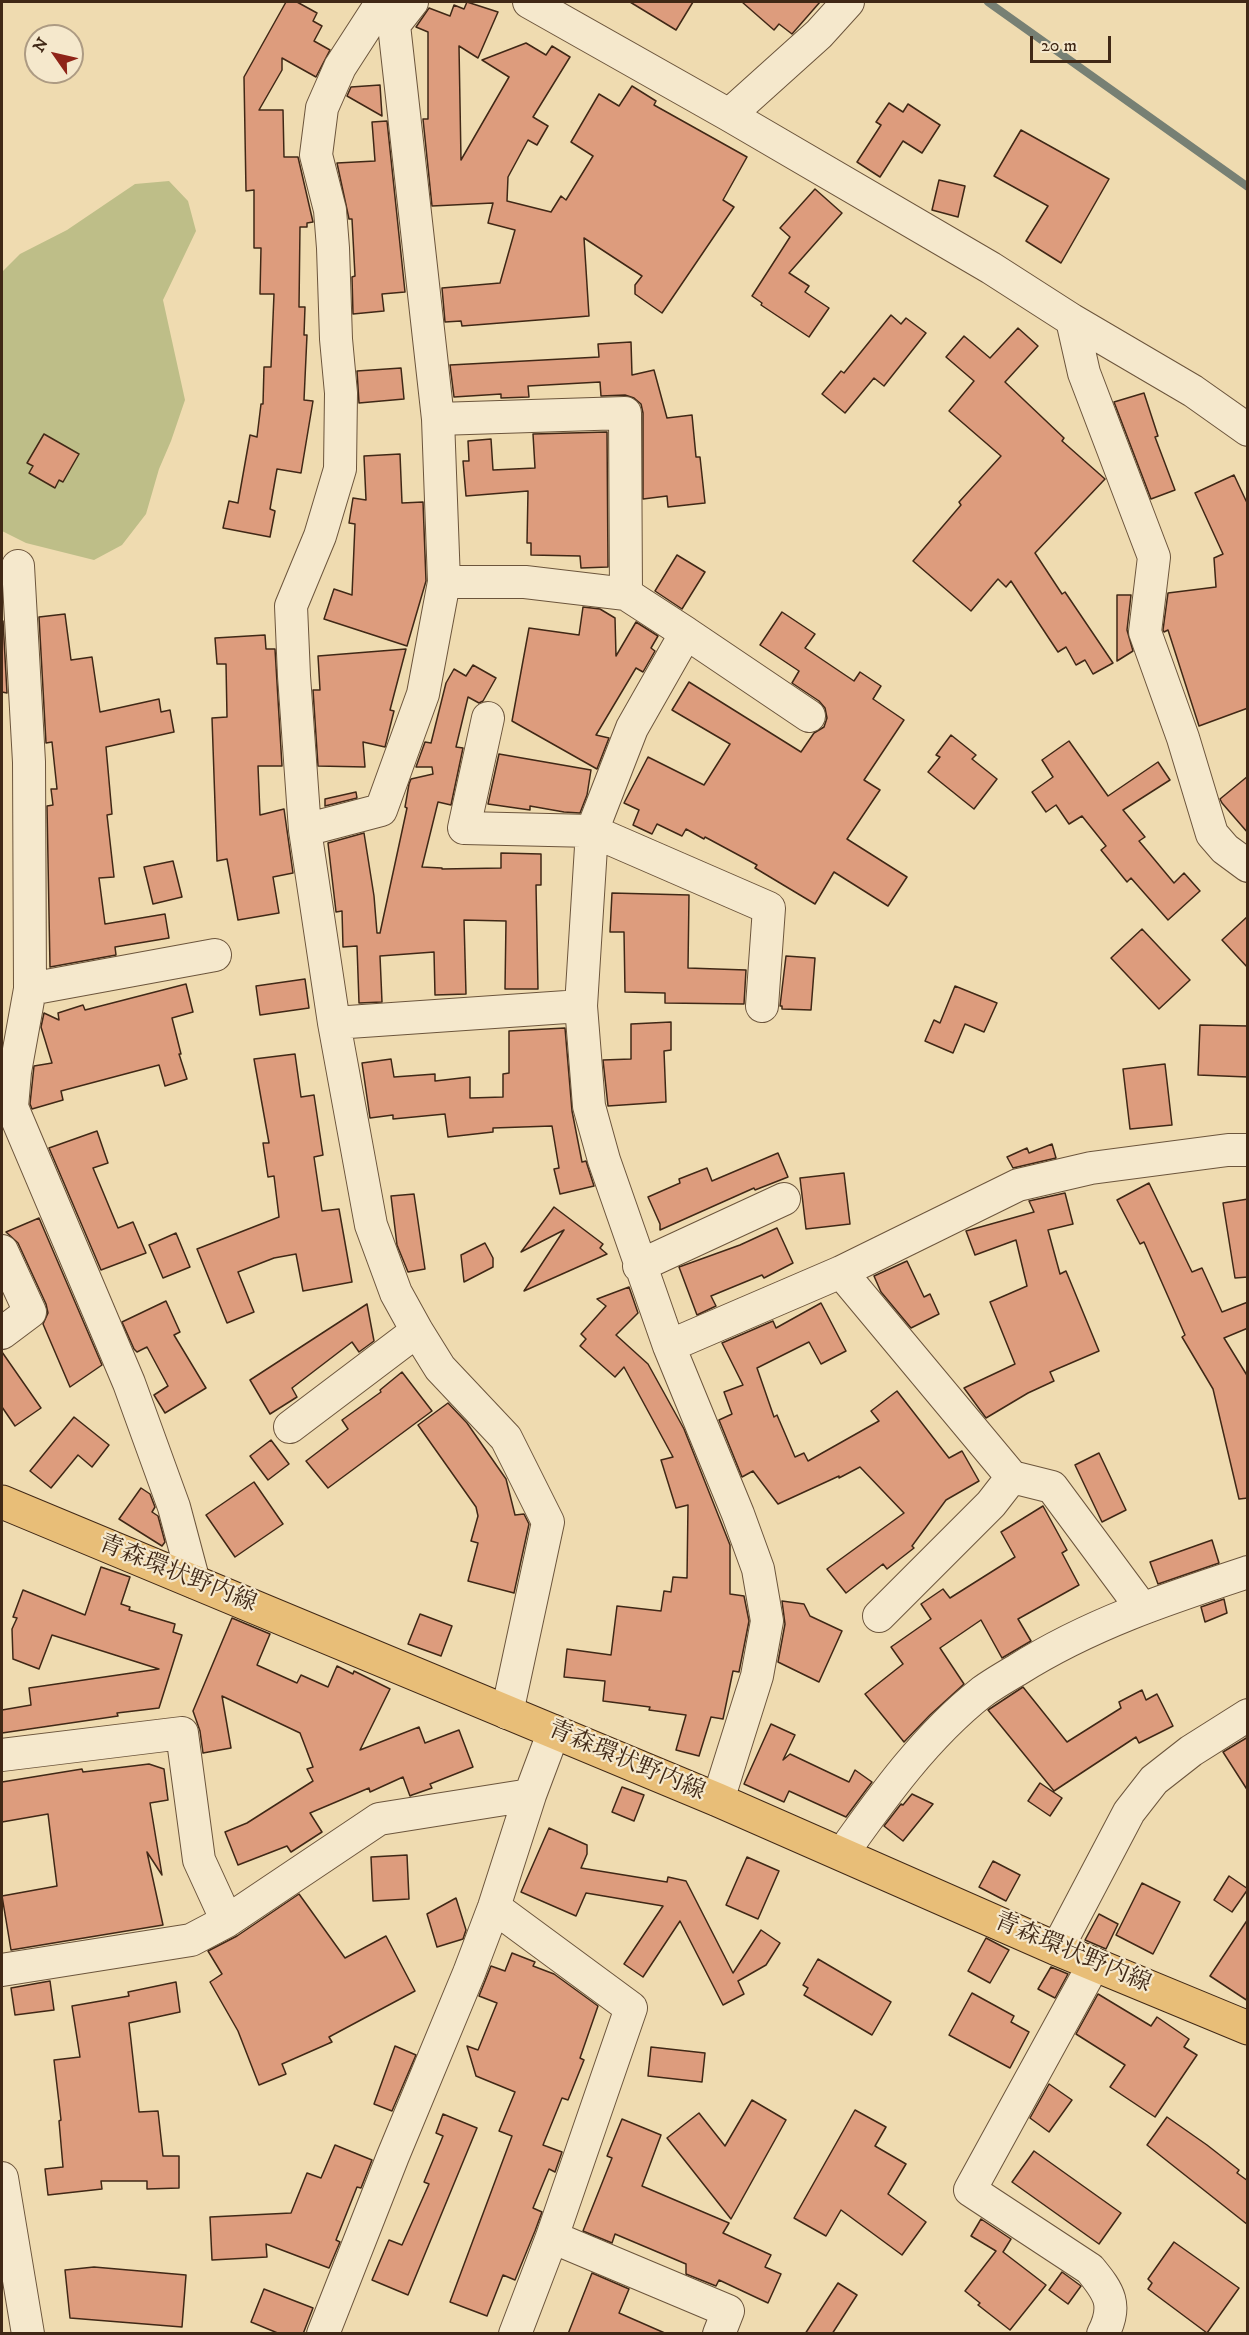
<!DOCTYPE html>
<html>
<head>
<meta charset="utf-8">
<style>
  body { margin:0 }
  #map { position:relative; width:1249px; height:2335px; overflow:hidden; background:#efdbb0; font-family:"IM FELL DW Pica",serif }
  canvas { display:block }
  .frame { position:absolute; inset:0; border:3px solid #402816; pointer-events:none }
  .north { position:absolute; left:24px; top:24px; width:60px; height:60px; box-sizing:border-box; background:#f5e8cc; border:2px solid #ad9b83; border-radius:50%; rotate:304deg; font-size:16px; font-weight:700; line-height:24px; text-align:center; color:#402816 }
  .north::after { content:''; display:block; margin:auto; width:21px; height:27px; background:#8f2418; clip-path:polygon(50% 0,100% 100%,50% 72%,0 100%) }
  .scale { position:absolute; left:1030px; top:36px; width:81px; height:27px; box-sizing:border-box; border:3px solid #402816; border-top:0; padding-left:8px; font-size:18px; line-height:21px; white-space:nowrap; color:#402816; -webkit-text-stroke:4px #f5e8cc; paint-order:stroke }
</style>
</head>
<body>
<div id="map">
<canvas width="1249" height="2335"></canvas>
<div class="frame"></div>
<div class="north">N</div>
<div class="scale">20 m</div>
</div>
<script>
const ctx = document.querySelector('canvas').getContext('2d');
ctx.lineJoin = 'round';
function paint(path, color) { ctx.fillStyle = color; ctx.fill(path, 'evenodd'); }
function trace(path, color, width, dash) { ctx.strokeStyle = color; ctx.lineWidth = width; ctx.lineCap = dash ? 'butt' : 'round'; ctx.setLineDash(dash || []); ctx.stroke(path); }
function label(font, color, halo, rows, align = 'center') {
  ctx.font = font + ' "IM FELL DW Pica","Noto Serif JP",serif'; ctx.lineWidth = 4.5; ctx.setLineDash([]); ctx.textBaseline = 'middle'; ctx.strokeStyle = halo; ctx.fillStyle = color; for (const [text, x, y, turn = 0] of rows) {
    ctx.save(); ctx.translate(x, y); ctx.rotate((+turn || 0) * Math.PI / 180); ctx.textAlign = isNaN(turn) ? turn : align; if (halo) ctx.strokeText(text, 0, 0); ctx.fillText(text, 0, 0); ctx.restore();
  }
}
paint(new Path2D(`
  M169,181L188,201L196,231L163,300L185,400L171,441L159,469L146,514L122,545L94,560L26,543L2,531V272L20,254L67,230L135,184Z`), '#bebe88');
trace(new Path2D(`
  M988,2L1248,187`), '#778074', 8);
const building = new Path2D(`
  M286,2H297L317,13L313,21L322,26L314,41L330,50L316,77L282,58V70L259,110H283L284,157H298L313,222L307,223V227H300L299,307H305L304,335H307L304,400L313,401L301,473L277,469L270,509L275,511L270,537L223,528L229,501L238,503L250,435L257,437L261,404H263L264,367H271L274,294H260L261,248H254V190L246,191L244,77Z
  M467,2L498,12L478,58L459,46L461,160L509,77L482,60L526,43L546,55L552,46L570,57L533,117L548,126L537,145L528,140L508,177L507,201L551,212L561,196L566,200L593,156L571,142L599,94L619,106L632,86L656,101L654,105L747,157L723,200L734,207L662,313L635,294V285L642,276L584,238L589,316L462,326L461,321L445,322L442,288L500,283L515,230L488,223L493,203L432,206L423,119H428V32L416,27L429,8L450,16L454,5L464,9Z
  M630,2H693L676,30Z
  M742,2H820L792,34L779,24L774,30Z
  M380,85L382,116L347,96L351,87Z
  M889,103L903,112L908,104L940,125L922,153L903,141L880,177L857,162L881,125L876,122Z
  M387,121L405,292L382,294L384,311L353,314L352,277L355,276L352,219H349L337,163L375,161L372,122Z
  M1021,130L1109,179L1061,263L1026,241L1048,206L994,176Z
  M939,180L965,186L958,217L932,210Z
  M815,189L842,213L789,273L809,286L805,292L829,308L809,337L761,305L762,303L752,296L790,237L780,228Z
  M891,315L901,324L906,318L926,333L884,386L874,378L845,413L822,394L841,371L844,373Z
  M1018,328L1038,346L1005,382L1064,438L1062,441L1105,479L1035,553L1062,594L1065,592L1113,663L1093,674L1085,660L1076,665L1066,647L1058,652L1011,581L1006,587L998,579L971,611L913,561L961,505L959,502L1001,456L949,411L974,381L946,357L964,336L990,358Z
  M631,342L632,375L654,370L667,418L692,415L696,457H700L705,503L668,507L667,496L643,499V413L641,404L634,398L625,395L601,396L600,382L528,386L529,397L501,398V394L454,397L450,365L599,357L598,344Z
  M401,368L404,399L359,403L357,371Z
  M1144,393L1158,436L1155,437L1175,490L1151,499L1114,402Z
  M607,432L608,567L581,568L580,556L531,555V543H527L528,491L466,496L463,461H469L468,441L491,439L493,470L535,468L533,434Z
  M44,434L79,454L63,482L59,480L55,488L29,473L33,466L27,463Z
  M400,454L402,503L423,502L426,581L407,646L324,619L334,589L352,595L355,524L349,523L353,498L366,500L364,456Z
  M1234,475L1248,505V708L1199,726L1168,630L1164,632L1163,630L1168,593L1216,587L1214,558L1223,554L1195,493Z
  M677,555L705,572L682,609L655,591Z
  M1117,595H1131L1127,630L1133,651L1117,661Z
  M583,607L600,609L615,618L616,656L636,622L658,636L651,648L655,651L643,672L636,668L596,735L609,738L597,769L512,721L529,628L579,635Z
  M782,612L815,634L805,648L854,681L860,672L881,686L873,699L904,720L864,780L880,790L847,839L907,877L888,906L834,872L815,904L755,868L757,865L705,837L704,839L686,829L682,836L657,824L652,834L633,825L639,810L624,803L648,757L704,785L730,744L672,710L689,682L801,752L814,733L824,727L827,718L825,708L819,701L792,683L799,671L760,645Z
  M65,614L71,660L92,657L100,712L159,699L161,712L170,710L174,732L106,747L112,814L107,815L114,877L99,878L105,924L165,914L169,938L115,947L116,955L50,967L47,806L53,805L51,789H57L52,742L46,743L39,617Z
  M2,621H3L7,693L2,692Z
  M265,635L266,649H275L282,766H258L260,815L284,809L293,873L273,877L279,913L238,920L227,859L217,861L212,718L227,717L226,664H217L215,638Z
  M406,649L390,710L394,711L385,747L363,742L365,767L318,766L313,690H320L318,656Z
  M473,665L496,678L483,701L479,703L468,697L456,747L463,748L451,805L438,802L422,867L442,868V869L501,868V853L541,854V885H536L538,989H505L506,921L464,920L466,994L435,995L434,952L380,956L382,1002L359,1003L357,946L343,947L342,911L336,912L328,843L364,833L374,896L377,933H380L407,808L405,807L409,784L411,779L433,774L432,767H416L425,742L431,743L446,683L454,669L466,676Z
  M951,735L976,755L972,759L997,779L974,809L928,772L940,757L936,755Z
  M1069,741L1108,796L1158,762L1170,780L1123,810L1145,837L1139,841L1174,883L1184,873L1200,891L1168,920L1131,878L1127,882L1101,850L1106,846L1082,816L1069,824L1056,805L1046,812L1032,792L1053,777L1042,760Z
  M499,754L591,770L587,795L580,813L564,812L530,806V810L488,804Z
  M1248,776V833L1222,803L1220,799Z
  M356,792L357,798L325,806V799Z
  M173,861L182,897L153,904L144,867Z
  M612,893L689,895L688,968L746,970L744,1004L665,1003V993L625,992L624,932H610Z
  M1248,916V968L1222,940Z
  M1142,929L1190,980L1159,1009L1111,958Z
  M786,956L815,958L811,1010L782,1009V1006H780Z
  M305,979L309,1008L260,1015L256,986Z
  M186,984L193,1012L172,1018L181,1054H179L187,1079L165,1086L159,1065L61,1091L63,1100L32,1109L30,1104L34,1066L52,1063L41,1027L44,1013L59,1020L58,1013L83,1005L85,1010Z
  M955,986L997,1003L984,1032L965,1024L953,1053L925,1041L934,1020L940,1023Z
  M671,1022V1050L664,1051L666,1102L608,1106L603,1060L631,1059V1024Z
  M1200,1025L1248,1026V1077L1198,1075Z
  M565,1028L572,1111L582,1162L586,1161L594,1186L560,1194L554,1169L559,1168L552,1126L493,1128V1132L448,1137L445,1114L393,1119V1115L370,1118L362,1063L391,1059L394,1077L435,1074V1081L470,1077V1098L503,1097V1074L509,1073V1031Z
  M295,1054L301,1097L314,1095L323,1155L314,1157L322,1211L339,1209L352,1282L303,1291L296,1254L274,1258L238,1272L254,1312L227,1323L197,1249L279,1217L274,1176L268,1177L263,1143H269L254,1059Z
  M1165,1064L1172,1125L1130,1129L1123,1069Z
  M97,1131L108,1163L93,1168L118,1228L133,1222L146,1253L101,1270L49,1148Z
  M1052,1144L1056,1158L1013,1168L1007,1157L1027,1148L1029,1153Z
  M778,1153L788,1177L755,1190L754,1188L660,1230V1224L648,1197L680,1183L679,1179L707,1168L712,1181Z
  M844,1173L850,1224L806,1229L800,1178Z
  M1149,1183L1192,1272L1202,1268L1222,1312L1248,1302V1328L1224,1338L1248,1377V1498L1239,1499L1213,1389L1182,1337L1185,1335L1144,1242L1140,1244L1117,1200Z
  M1065,1193L1073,1224L1048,1230L1060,1274L1066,1271L1099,1351L1050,1372L1054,1381L1028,1393L986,1418L964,1388L1015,1364L990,1302L1027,1286L1016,1240L975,1255L966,1231L1034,1212L1029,1201Z
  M414,1194L425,1269L408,1272L397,1245L391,1196Z
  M1248,1199V1277L1235,1278L1223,1203Z
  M554,1207L603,1244L600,1248L607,1254L524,1291L564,1230L521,1252Z
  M39,1218L102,1365L70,1387L43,1324L48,1313L46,1304L18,1243L6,1232Z
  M777,1228L793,1263L764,1278L762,1275L711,1296L716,1306L697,1315L679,1267L740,1245Z
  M176,1233L190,1267L163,1278L149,1245Z
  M485,1243L493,1258V1267L464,1282L461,1255Z
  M907,1261L924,1297L930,1294L939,1314L911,1328L881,1292L874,1276Z
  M629,1287L638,1313L616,1335L648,1364L684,1429L730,1545V1594L744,1596L749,1621L739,1672L733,1671L723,1719L711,1717L699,1756L676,1750L686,1715L649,1710L650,1707L603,1701L605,1681L564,1677L567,1649L611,1655L617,1606L661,1611L664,1591L671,1592L673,1577L687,1578L688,1505L676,1508L661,1460L673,1457L624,1367L615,1377L580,1346L586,1339L581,1334L606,1306L597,1299Z
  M166,1301L180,1332L174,1335L206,1388L165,1413L154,1395L168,1386L147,1347L137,1352L134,1349L122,1322Z
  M821,1303L846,1351L821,1364L809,1342L757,1368L774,1417L777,1415L795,1457L804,1453L808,1461L879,1421L871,1411L897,1391L949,1458L962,1451L979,1481L946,1500L912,1546L914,1548L887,1569L883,1564L846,1593L827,1569L904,1513L860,1467L839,1478V1476L778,1504L753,1471L742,1477L719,1420L732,1414L724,1392L743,1385L722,1343L773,1321L776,1328Z
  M367,1304L374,1341L359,1352L352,1342L292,1388L297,1397L270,1414L250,1380Z
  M2,1352L41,1408L15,1426L2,1407Z
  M402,1372L432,1411L328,1488L306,1461L348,1429L342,1420L381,1392L380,1390Z
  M448,1403L467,1423L506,1479L515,1515L524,1514L529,1524L514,1593L468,1581L478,1543L471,1541L478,1516L476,1507L418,1425Z
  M74,1417L109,1445L92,1467L78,1455L51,1488L30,1471Z
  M271,1440L289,1464L268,1480L250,1456Z
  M1099,1453L1126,1510L1102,1522L1075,1465Z
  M254,1482L283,1524L235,1557L206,1515Z
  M141,1488L150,1494L155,1507L152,1512L158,1516L165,1542L162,1546L119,1519Z
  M1043,1506L1067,1550L1062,1553L1079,1585L1018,1619L1031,1641L1002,1658L981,1620L940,1648L964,1684L930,1715L904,1742L865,1694L903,1664L891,1647L931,1619L921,1604L943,1589L950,1598L1015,1557L1001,1532Z
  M1212,1540L1219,1563L1158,1584L1150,1562Z
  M101,1567L130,1577L121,1604L130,1607L129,1610L175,1624L173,1632L182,1635L159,1708L117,1713L118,1716L2,1733V1710L31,1705L29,1688L159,1669L52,1635L39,1669L13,1659L12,1629L17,1618L13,1617L23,1590L85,1615Z
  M1224,1599L1227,1613L1205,1622L1201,1607Z
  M782,1601L804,1604L810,1616L842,1631L819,1682L778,1662L785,1624Z
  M420,1614L452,1626L441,1656L408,1644Z
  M232,1618L270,1634L257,1665L297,1683L301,1675L328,1687L337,1666L353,1674L354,1671L390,1689L360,1750L419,1727L425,1743L459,1730L473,1767L430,1784L432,1788L412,1795L410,1796L403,1777L370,1792L369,1788L310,1813L322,1832L291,1852L287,1846L238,1865L225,1832L247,1823L313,1781L307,1769L313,1767L300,1733L222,1696L231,1748L203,1753L200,1731L193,1711Z
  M1023,1687L1067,1742L1121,1708L1119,1702L1142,1690L1146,1700L1157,1694L1173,1726L1139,1743L1136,1737L1054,1791L988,1710Z
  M771,1724L795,1735L783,1760L790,1754L849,1782L855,1770L872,1782L846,1817L789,1791L784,1802L744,1784Z
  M1248,1737V1791L1223,1752Z
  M149,1764L164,1769L168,1800L150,1803L162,1875L147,1852L163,1925L11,1950L2,1896L57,1886L48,1814L2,1822V1782L82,1769L83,1772Z
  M1040,1783L1062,1798L1050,1816L1028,1801Z
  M622,1787L644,1795L634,1821L612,1812Z
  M912,1794L933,1804L903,1841L884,1826L901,1804L903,1805Z
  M549,1828L587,1845V1854L581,1868L667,1882L668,1877L686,1881L733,1973L761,1930L780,1943L766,1965L738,1981L744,1994L723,2005L680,1921L643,1977L624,1964L663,1906L586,1893L576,1916L521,1892Z
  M407,1855L409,1899L373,1901L371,1857Z
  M747,1857L779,1871L758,1919L726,1905Z
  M993,1861L1020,1875L1006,1901L979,1887Z
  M1229,1876L1248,1889L1232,1912L1214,1900Z
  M1142,1883L1180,1902L1153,1954L1116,1935Z
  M299,1894L345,1958L386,1936L415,1991L329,2037L332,2042L282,2064L286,2074L259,2085L238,2031L210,1982L222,1974L208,1951L237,1936Z
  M456,1898L466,1930L463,1939L437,1947L427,1914Z
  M1099,1914L1118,1924L1106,1949L1085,1940Z
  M1248,1919V2001L1210,1976Z
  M986,1938L1009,1950L990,1983L968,1971Z
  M512,1953L535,1962L533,1966L554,1974L598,2006L580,2058L584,2060L568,2100L562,2098L543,2145L562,2152L555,2172L549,2169L533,2208L542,2212L535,2231L515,2280L503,2275L487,2316L450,2302L512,2136L499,2131L515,2092L476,2076L467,2046L478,2050L497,2003L479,1996L491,1966L505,1971Z
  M818,1959L891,2002L872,2035L804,1995L808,1988L803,1985Z
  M1051,1967L1068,1974L1055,1998L1038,1989Z
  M50,1981L54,2010L15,2015L11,1988Z
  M176,1982L180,2012L129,2023L139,2112L158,2111L163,2156H179V2188L147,2189V2181H101L102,2189L48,2195L45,2169L63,2167L59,2121L61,2120L54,2060L80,2057L72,2006L129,1996L128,1992Z
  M972,1993L1014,2016L1011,2022L1029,2032L1010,2068L949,2035Z
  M1098,1994L1151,2026L1157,2017L1189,2039L1184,2047L1197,2055L1155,2117L1110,2087L1125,2065L1076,2034Z
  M395,2046L416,2055L392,2111L374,2104Z
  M651,2047L705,2053L702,2082L648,2076Z
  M1049,2084L1072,2100L1049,2132L1030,2118Z
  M752,2100L786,2120L731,2219L667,2138L699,2113L725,2146Z
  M855,2110L886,2127L875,2146L906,2164L888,2194L926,2222L902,2255L841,2210L826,2236L794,2218Z
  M443,2114L477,2128L408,2295L372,2280L389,2240L402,2245L429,2184L424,2182L443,2136L436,2133Z
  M1167,2117L1207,2145L1239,2170L1237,2173L1248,2181V2225L1147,2145Z
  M622,2119L661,2135L642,2186L729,2223L723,2233L771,2255L765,2267L781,2274L768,2303L719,2280L716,2286L686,2274V2264L615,2234L612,2243L583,2231L612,2158L607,2156Z
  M335,2145L372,2160L361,2188L357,2187L336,2240L340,2242L329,2268L266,2244L267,2257L212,2260L210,2217L291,2213L307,2173L321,2178Z
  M1034,2151L1121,2213L1099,2244L1012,2182Z
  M981,2219L1011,2239L1003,2252L1046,2285L1010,2330L978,2305L980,2303L965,2291L996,2251L971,2236Z
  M1174,2242L1239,2288L1207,2333L1148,2289L1152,2283L1148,2279Z
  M94,2267L186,2275L182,2327L70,2318L65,2270Z
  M1062,2272L1081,2286L1068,2304L1049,2290Z
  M592,2273L629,2289L619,2313L667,2334H568Z
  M838,2283L857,2295L832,2334H805Z
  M264,2289L313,2308L303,2334H280L251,2322Z`);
paint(building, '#dd9c7d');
trace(building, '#402816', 1.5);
const minor = new Path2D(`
  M382,2L340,67L322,108L316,155L330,210L333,248L336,339L341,393L340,469L320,536L291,606L294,676L305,830L334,1023L371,1225L396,1293L417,1331L440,1368L506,1438L548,1522L507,1713
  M412,2L394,25L438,419L444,582
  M529,2L729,115L991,268L1072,320L1193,391L1248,430
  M729,115L819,34L848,2
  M1072,320L1084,373L1154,557L1145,632L1183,738L1212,834L1225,849L1248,866
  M438,419L625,413L626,594
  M18,566L29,762L30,989L15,1072L12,1107L129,1383L174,1507L194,1582
  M686,633L809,716
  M488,718L464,828L592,831L769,908L762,1006
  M305,830L381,810L423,694L444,582H525L626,594L686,633L632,728L592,831L581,1006L589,1106L604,1160L669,1346L738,1514L758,1569L767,1621L757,1676L718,1800
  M30,989L215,955
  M334,1023L581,1006
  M2,1251L30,1312L2,1333
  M639,1266L784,1199
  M841,1272L1012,1477L1052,1487L1141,1607
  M669,1346L841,1272L1018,1185L1091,1168L1228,1150H1248
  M290,1427L417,1331
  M879,1616L991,1504L1012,1477
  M2,1755L182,1733L199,1860L227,1921
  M842,1854C883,1796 926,1736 982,1692C993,1684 1005,1677 1017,1670C1090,1624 1166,1599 1248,1572
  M494,1907L631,2008L552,2237L515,2334
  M1057,1949L1129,1812L1154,1780L1191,1751L1248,1715
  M1094,1964L970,2190L1090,2269C1109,2292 1118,2305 1103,2334
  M2,1970L191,1940L227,1921L379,1819L530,1795
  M2,2178L28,2334
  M552,2237L728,2311L719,2334
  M323,2334L393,2156L469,1973L494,1907L530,1795L554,1731`);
const major = new Path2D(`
  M2,1502L718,1800L1057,1949L1248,2028`);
trace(minor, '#6c553c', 34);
trace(major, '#402816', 35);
trace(minor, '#f5e8cc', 32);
trace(major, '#e8be78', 33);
label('24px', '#402816', '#f5e8cc', [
  ["青森環状野内線",177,1575,22],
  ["青森環状野内線",626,1762,23],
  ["青森環状野内線",1072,1954,23]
]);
</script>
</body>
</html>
